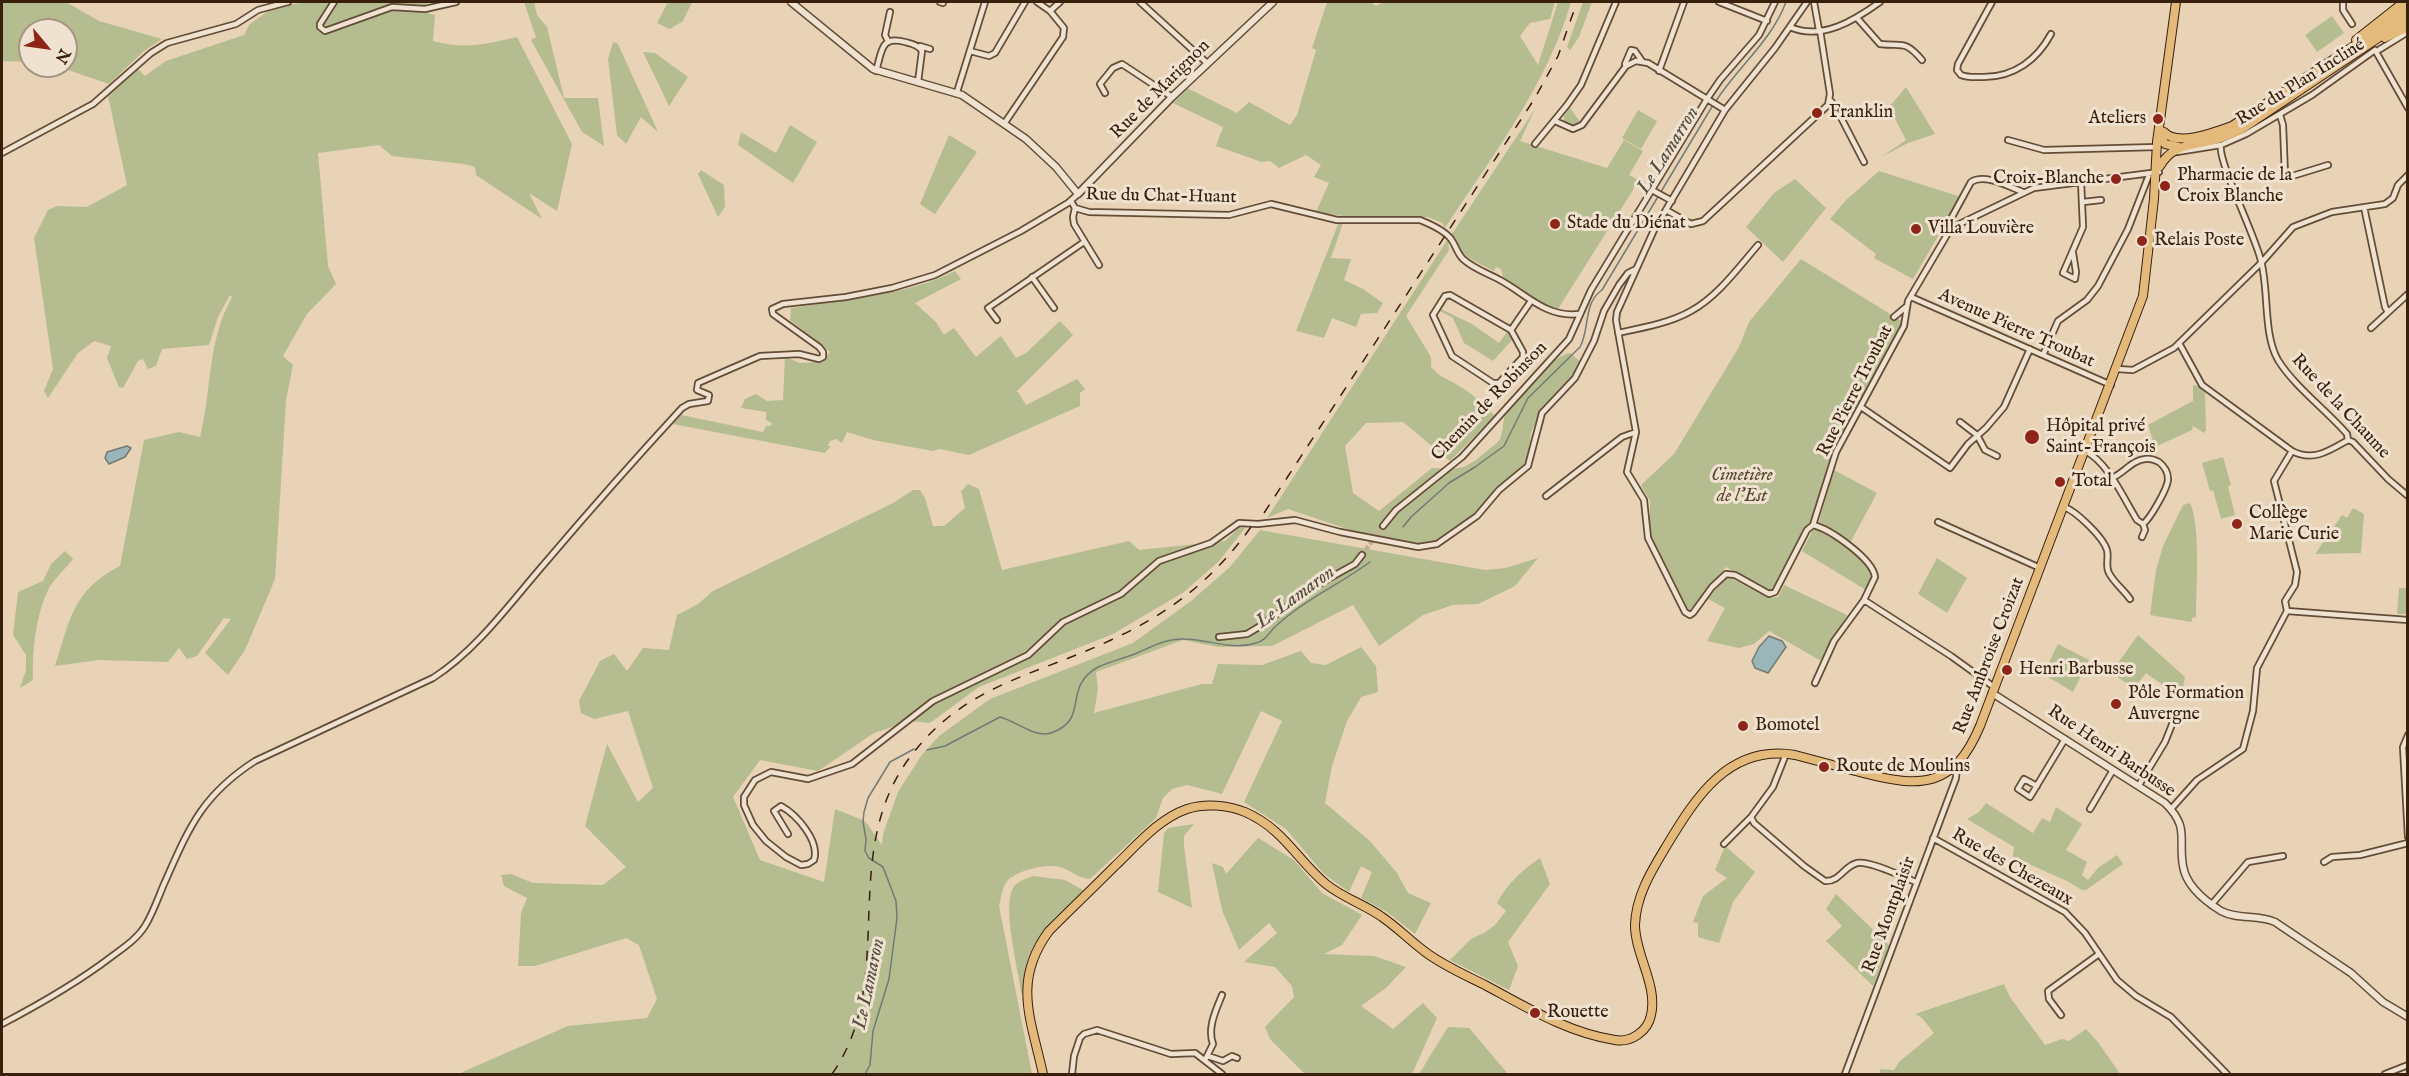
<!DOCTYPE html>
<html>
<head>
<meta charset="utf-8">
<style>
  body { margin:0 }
  #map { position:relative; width:2409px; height:1076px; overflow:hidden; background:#e8d3b7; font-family:"IM FELL English",serif }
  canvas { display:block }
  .frame { position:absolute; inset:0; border:3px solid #38200d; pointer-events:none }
  .north { position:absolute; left:18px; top:18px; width:60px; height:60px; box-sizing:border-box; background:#f0e2d0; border:2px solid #a69482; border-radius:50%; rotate:119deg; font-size:16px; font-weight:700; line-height:24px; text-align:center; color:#38200d }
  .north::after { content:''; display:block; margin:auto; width:21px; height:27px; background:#8f2418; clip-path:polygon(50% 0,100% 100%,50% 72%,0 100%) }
</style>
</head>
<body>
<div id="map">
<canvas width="2409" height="1076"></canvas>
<div class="frame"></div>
<div class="north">N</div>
</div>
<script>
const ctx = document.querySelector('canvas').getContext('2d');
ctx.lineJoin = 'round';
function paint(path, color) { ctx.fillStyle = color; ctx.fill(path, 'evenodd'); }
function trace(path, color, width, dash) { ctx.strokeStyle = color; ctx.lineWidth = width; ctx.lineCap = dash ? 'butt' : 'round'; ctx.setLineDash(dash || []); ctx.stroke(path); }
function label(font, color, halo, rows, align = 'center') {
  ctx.font = font + ' "IM FELL English",serif'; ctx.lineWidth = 6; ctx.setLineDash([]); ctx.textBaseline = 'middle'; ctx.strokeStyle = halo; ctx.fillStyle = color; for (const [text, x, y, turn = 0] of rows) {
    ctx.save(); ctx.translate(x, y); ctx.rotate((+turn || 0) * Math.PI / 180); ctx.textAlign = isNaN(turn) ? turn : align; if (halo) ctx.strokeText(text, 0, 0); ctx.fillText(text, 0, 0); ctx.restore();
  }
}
paint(new Path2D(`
  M2,2H66L99,21L162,39L144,51L109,84L56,66H66V30H30V62L2,61Z
  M306,2H429L424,6L423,12L435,15L433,41C466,50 485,44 517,37L572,144L557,211L529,193L542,219L476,175L475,167L464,164L392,156L379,145L318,153L328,266L336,284L307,314L283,356L293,365L286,400L275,579L245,650L228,675L205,653L231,619L224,618L197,656L187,659L179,648L168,662L99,660L55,666C70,619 73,590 120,566L144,440L179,432L200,437C212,389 207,342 232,297L230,295L218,317L209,345L162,349L156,366L148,369L143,359L138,361L123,388L119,387L107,358L111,346L94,341L78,353L48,398L44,391L53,369L34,238L48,210L57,206L87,207L127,185L108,96L138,69L145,76L166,61L244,35L249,25L272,8Z
  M524,2H534L537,15L547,27L564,98H598L604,146L582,132L531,40L536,37Z
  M668,2H692L683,21L670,29L657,23Z
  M1327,2H1371L1376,6L1384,2H1555L1550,19L1530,23L1520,36L1538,65L1558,2H1571C1547,85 1492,156 1445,228L1442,223L1428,217H1350L1316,212L1329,183L1314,177L1321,165L1306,155L1279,168L1270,161L1262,162L1216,146L1223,127L1173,103L1187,88L1237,113L1249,102L1290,125L1297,115L1316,50L1312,48Z
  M1583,2H1592L1579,37L1570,50L1567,47Z
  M2332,16L2344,33L2317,52L2305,35Z
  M613,42L618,44L658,132L641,117L626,144L617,135L608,59Z
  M643,52L655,53L688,77L669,106Z
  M1906,87L1935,134L1908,143L1881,157L1906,140L1889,107Z
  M1570,108L1581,123C1575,128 1570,127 1564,123V116Z
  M1535,109L1520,141L1607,168L1624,140L1643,151L1629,175L1637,179L1633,190L1558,309L1538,302L1503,277L1501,269L1496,267L1494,271C1471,259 1463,259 1452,234Z
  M1638,110L1657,121L1641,149L1622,138Z
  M790,125L817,142L793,183L738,145L741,132L776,153Z
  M949,135L977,152L935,214L920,204Z
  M701,170L724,185L725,207L718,217L698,174Z
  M1879,171L1961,197L1913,279L1874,258L1876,254L1830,219L1845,201Z
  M1795,179L1826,208L1783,262L1746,227L1774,193Z
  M1339,222L1343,223L1331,258L1351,259L1344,280L1363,289L1383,303L1377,313L1361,314L1356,327L1332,318L1324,338L1296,331Z
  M1448,239L1449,250L1406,316L1431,357V367C1440,377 1444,377 1454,383C1470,391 1482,403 1495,416L1450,461L1403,422L1366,423L1345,446L1353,493L1379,511L1432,468C1462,469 1463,471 1487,451C1491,447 1497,444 1500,439C1504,430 1502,419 1507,412C1518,395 1551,356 1570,353L1581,362L1575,372L1541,408L1531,433L1528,459L1522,468L1495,489L1476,513L1431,543L1410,544L1353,531L1288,509L1267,518Z
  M1801,259L1903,322L1834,451L1814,517L1807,525L1773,591L1770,592L1726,567L1689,611L1651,539L1648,528L1650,524V501L1641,485L1674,454L1739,347L1749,322Z
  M955,271L961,279L915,303L936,322L944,335L954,328L976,357L1001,336L1016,358L1026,353L1060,321L1073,335L1016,392H1018L1026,405L1077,379L1085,389L1080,393V406L969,455L939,449L933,451L873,440L847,432L842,443L836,439L830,441L828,446H831L825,453L673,424L681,415L763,432L766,426H771L772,423L766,420V412L741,408L745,399L756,394L767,401L783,400L785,357L800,363L822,362L830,352L790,320L791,308C846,299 905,296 955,271Z
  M1441,309L1472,324L1499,343L1507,332L1513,339L1493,361L1464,343L1453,318L1440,311Z
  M2193,385L2199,386L2205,392L2206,430L2204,433L2193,426L2192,430L2155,447L2148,425L2193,401Z
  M2223,457L2231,485L2228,486L2235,515L2221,519L2213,490L2210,491L2202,463Z
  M1834,470L1877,493L1850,543L1819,522Z
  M968,484L979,489L1002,570L1129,541L1139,550L1225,541L1239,528L1246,527L1219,561L1184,592L1113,634L979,687L930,723L910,721L874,733L818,771L760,760L733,797L760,860L824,882L835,809L865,821L882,845L883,834L898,792L921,756L939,736L990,699L1133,643L1191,601L1230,567L1260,530L1485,570L1506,568L1538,558L1515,586L1478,604L1453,605L1423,615L1379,646L1353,605L1272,646L1218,647L1183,640L1096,672L1098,689L1094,713L1202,684H1212L1218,664L1262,665L1301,651L1311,663L1326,665L1361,647L1376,666L1378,692L1361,697L1347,721L1332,766L1325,803L1370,841L1397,873L1408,893L1431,903L1415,934L1387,912L1361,898L1372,872L1361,866L1349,892L1324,874L1286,829L1244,802L1282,721L1261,711L1222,794L1187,785L1172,789L1163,798L1156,818L1090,879C1077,878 1071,870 1059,867C1046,863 1018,871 1009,879C1002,886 1001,898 999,906L1032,1074H458L568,1026L647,1018L657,999L639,945L626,938L535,966H518L521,913L527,898L504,886L501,875L511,874L533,883L603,885L626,867L585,826L607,744L638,802L653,788L628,711L594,719L581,713L579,701L600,661L614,654L627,671L643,648L669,650L677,615L698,604L713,591L893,503L913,490H920L925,498L933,526H944L965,508L961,491Z
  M2190,503C2201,527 2196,589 2196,618L2193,617L2191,622L2150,615L2156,570L2163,546L2183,505Z
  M2353,508L2364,514L2361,553L2315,554L2342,515L2347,518Z
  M1814,528C1831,531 1859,556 1871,569V580L1866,590L1802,551Z
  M65,551L73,559C66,568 55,578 49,588C36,614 32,651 33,680L20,688L26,670V655L13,635L18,592L43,581L51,564Z
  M1937,558L1967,578L1947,613L1918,594Z
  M1729,577L1768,598L1778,597L1784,585L1847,615L1821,661L1769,631L1754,644L1739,648L1707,641L1725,608L1708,599L1724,579Z
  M2399,588H2407V614H2397Z
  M2138,635L2185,677L2181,698L2146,673L2134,688L2111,673Z
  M2058,644L2089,660L2073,692L2043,674Z
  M1986,803L2033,833L2042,818L2050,822L2056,807L2082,824L2066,850L2087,862L2082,875L2088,880L2098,868L2117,855L2123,864L2086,890H2082L2067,881L2013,857L2014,847L1967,819L1979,812Z
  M1194,824L1184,836V846L1192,908L1158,892L1164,833L1168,828Z
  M1258,838L1294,860L1322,893L1362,915L1342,945L1324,954L1374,956L1406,967L1386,988L1361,1006L1393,1029L1423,1003L1437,1018L1412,1074H1305L1270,1039L1265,1027L1294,997L1292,986L1275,967L1244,962L1277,933L1269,923L1239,950L1222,910L1212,863L1223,867L1226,874Z
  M1725,846L1755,872L1733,902L1719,943L1698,937V923L1693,922L1703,896L1727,878L1715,870Z
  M1540,858L1550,884L1508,942L1518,966L1509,990L1450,960L1471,939L1484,933L1495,925L1506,911L1497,903C1508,883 1521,871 1540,858Z
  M1033,876L1065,880L1083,890C1052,933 1024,931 1023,995L1021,992C1018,969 1002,907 1013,888C1018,881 1025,879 1033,876Z
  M1836,894L1889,945L1873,986L1826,941L1842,926L1826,909Z
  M2004,984L2010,997L2045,1045L2062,1039L2069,1041L2086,1029L2098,1042L2120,1074H1880V1069L1894,1070L1899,1062L1934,1033L1922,1018L1915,1014Z
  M1448,1027L1469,1028L1508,1074H1419Z`), '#b5bc8f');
const water = new Path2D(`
  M127,446L131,448L125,457L109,464L105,458L107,452Z
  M1769,636L1782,641L1786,647L1768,673L1755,668L1752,661L1759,647Z`);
paint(water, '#9bb6b8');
trace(water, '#737a74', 1.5);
trace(new Path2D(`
  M1716,101C1738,67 1772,40 1786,2
  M1403,527L1411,517L1449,483L1475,467L1504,446L1528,398L1580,347C1590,329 1583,303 1602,290L1713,105
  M927,750L945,746L1000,717C1016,721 1034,738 1051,733C1091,719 1061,688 1098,667C1109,662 1121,659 1132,655C1150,648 1165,638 1184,639C1208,639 1232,651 1256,643C1267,640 1268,633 1276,626C1304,600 1340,584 1370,562
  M865,1074L870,1065L873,1031L889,979L897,918L896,901L883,867L869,858L865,851L866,839L863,822L864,812L868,798L890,762L914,749`), '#737a74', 1.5);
trace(new Path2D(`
  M1362,555L1383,526`), '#c5af95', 4.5, [4.5, 2]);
const minor = new Path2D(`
  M334,2L320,24V27L325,31L392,7L425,9L456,2
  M940,2L943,3
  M1037,2L1050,11
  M1140,2L1207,63
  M1719,2L1767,21
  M1807,2L1775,48L1725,110L1654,230L1617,312L1616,320L1636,432L1627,472L1644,500L1648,538L1685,612L1690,615L1693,613L1712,587L1726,574L1735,575L1769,594L1775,592L1807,530L1813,525L1836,452L1904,326L1908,301L1951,228L2034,188L2159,172
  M1814,2L1819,30
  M1992,2L1958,64L1957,70L1961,75C1968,78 1976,77 1984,77C2014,77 2037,60 2051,34
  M2343,2V10L2352,24
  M1857,18L1880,44C1902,47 1904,39 1922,60
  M1790,27C1822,41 1855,20 1880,2
  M888,41L885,35L890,12
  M920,46L930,49
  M970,51L989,56L995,53L1025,2
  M2377,51L2408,32
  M1626,66L1625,64L1631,50L1635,51L1642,61
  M876,71C882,52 880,35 905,42C912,44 918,45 922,51L918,82
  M1659,71L1684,2
  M957,92L985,2
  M1105,93L1100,84L1113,68L1122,64L1172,97
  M1830,100L1835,106L1864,162
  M2280,115L2283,125L2285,175L2289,177L2328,165
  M1555,121L1573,129L1582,125L1626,66L1636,61L1648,63L1725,110
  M1004,124L1063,37L1064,28L1050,11L1060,2
  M2008,140L2044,150L2157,147
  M1535,144L1567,105L1581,85L1616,2
  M2221,145C2217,160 2256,237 2261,261C2269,290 2263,334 2278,360C2294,386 2326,410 2347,434L2348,440L2353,442L2388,479L2408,496
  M2177,152L2221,145L2246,134L2312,95L2375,50L2408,108
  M2,153L93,104L151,53L167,43L236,24L258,10L288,2
  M1652,190L1672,201
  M1071,201L1075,208L1089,212L1229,215L1271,204L1337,220H1420C1430,224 1444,230 1451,239C1456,246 1457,253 1463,259C1474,269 1487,273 1500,280C1526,294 1546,318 1579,314
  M2083,202L2101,200
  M2364,207L2385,307L2388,312
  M1075,208L1073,217L1074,224L1099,265
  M1666,210L1691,224L1703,221L1828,105L1830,94L1820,30
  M1951,227L1952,217L1971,182C1985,173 2009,187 2023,192
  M2073,253L2076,272L2075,279L2063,273L2083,227L2081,181
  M1032,277L1054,308
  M1911,297L2111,385
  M1894,317L1907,306
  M997,320L988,308L1084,242
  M2371,328L2408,294
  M1511,330L1523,352V357L1499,383H1493L1452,356L1433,315L1445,296L1450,295L1511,330L1531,301
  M1618,333C1642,328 1670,323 1691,311C1718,296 1738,268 1758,245
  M2179,343L2202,385L2292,451C2313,462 2329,451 2348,440
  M2043,355L2058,321L2087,300L2098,286L2128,229L2149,175
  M2117,369L2133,370L2174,348L2262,262L2293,227L2332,212L2385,204L2393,198L2398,185L2408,175
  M1861,407L1950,468L1968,444L1986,428L2004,407L2030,349
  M1960,422L1977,435L1985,450L1997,456
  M2085,451C2108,462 2124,499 2137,520L2143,524C2150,519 2168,488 2168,479C2168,472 2164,466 2159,462C2155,460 2150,458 2145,459C2132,460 2124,473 2112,478
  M1546,496L1622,437L1636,432
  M2064,507C2076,511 2103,537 2107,550C2109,558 2105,566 2109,573C2114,583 2124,590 2130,599
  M1938,522L2040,568
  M1813,525C1830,529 1873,559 1875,577L1864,600L1951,656L1994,687
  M1383,526L1396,510L1462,457L1569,339L1591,290L1707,99L1720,80L1759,35L1775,2
  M2142,537L2145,530L2143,524
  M2287,611L2285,601L2295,585L2297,572L2274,481L2292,451
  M1219,637L1247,634L1257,628L1319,584L1355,564L1362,555
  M1815,683L1834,641L1864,600
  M2408,735L2403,747L2408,837
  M1786,754L1773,787L1751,817L1754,823L1804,866L1825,881C1840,882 1844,866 1857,863C1869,860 1903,877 1916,882
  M2139,785L2165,742L2175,717
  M2037,786L2024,779L2018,789L2030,797L2065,739
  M2090,809L2113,770
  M2171,809L2197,780L2243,749L2253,711L2257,668L2287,611L2408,620
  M788,834L774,811L781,806C797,815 820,841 814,860L808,864L801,865L786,857L766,841L753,825L744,805V797L755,780L771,772L808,779L852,764L933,701L1028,655L1063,622L1121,594L1159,561L1211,543L1239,523L1258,524L1295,520L1340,532L1418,547L1437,544L1477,516L1499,490L1528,466L1542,413L1575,378L1594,341L1604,311L1619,285L1628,273L1636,269
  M1933,838L2065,912L2085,933L2117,980L2136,996L2171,1017L2227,1074
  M1724,844L1751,817
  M2324,862L2332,857L2360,855L2408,843
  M2212,904L2248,862L2283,856
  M2061,1015L2049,999L2048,991L2099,954
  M2,1024C40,1004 77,983 111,957C123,948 137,939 145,926C153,913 158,898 164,884C189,828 201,796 255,761L433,678C477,650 511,602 545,563C590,510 635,459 682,408L689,404L708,401L709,395L697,390L698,383L760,356L799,354L819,359L823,357V352L819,347L773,314L772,309L783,304L846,297L892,288L935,275L1021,231L1068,203L1078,194
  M1208,1056L1223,1061L1232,1056L1237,1058
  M1205,1060L1213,1044C1207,1028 1216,1010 1222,995
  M1072,1074L1074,1056L1080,1038L1084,1034L1097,1030L1171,1054L1195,1053L1222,1074
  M1845,1074L1956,778L1957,765
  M2385,1074L2408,1065`);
const tertiary = new Path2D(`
  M791,2L873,69L962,95L1026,139L1056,167L1078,194L1172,97L1273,2
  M1992,693L2165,803C2190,828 2178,838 2183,866C2186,886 2205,901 2221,911C2238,920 2258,914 2275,922L2351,973L2383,1002L2408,1017`);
const primary = new Path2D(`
  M2385,38L2408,27
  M2356,40L2404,2
  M2161,131V137L2165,144L2179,147
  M2164,132C2178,147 2215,132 2232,126L2386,25L2408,8
  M2160,166C2172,145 2189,146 2210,141C2222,139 2232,134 2242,129L2408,18
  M1043,1074C1031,1019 1012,981 1049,931C1071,909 1093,888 1115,866C1136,846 1158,819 1187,809C1205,803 1228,805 1245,812C1284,829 1297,860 1326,884C1343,898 1364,904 1382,917C1397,927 1409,940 1424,951C1442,965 1465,975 1485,985C1526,1007 1568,1033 1615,1040C1631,1043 1648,1031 1651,1015C1658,985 1635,955 1635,925C1636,895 1652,870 1667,845C1696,797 1729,744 1795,755C1818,761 1840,767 1863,773C1921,788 1954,788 1980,726L2143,296L2154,199L2157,142L2176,2`);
trace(minor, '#644d38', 8);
trace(tertiary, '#644d38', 9);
trace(primary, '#38200d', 10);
trace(minor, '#f0e2d0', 4.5);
trace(tertiary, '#f0e2d0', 6);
trace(primary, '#e4ba7c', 8);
trace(new Path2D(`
  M1264,513L1535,98L1558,56L1577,2
  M832,1074C899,979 837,855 910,757C965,684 1035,676 1111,640C1170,613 1213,580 1251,527`), '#38200d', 1.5, [10, 10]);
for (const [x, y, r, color] of [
  [1817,113,6,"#8f2418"],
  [2158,119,6,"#8f2418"],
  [2116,179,6,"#8f2418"],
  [2165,186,6,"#8f2418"],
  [1555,224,6,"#8f2418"],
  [1916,229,6,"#8f2418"],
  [2142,241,6,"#8f2418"],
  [2032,437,8,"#8f2418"],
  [2060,482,6,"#8f2418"],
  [2237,524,6,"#8f2418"],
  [2007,670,6,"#8f2418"],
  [2116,704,6,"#8f2418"],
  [1743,726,6,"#8f2418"],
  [1824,767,6,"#8f2418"],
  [1535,1013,6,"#8f2418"]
]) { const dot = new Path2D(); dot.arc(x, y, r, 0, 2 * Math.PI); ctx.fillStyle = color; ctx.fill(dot); trace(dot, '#f0e2d0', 2); }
label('18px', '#38200d', '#f0e2d0', [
  ["Rue du Plan Incliné",2301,83,-32],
  ["Rue de Marignon",1161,90,-45],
  ["Rue du Chat-Huant",1161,197,1],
  ["Avenue Pierre Troubat",2016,329,24],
  ["Rue Pierre Troubat",1856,391,-63],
  ["Chemin de Robinson",1490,402,-46],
  ["Rue de la Chaume",2340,407,47],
  ["Rue Ambroise Croizat",1990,656,-69],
  ["Rue Henri Barbusse",2111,752,34],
  ["Rue des Chezeaux",2012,868,30],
  ["Rue Montplaisir",1890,915,-70]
]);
label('18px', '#38200d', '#f0e2d0', [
  ["Franklin",1829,113],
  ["Ateliers",2146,119,"right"],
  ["Pharmacie de la",2177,176],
  ["Croix Blanche",2177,197],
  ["Croix-Blanche",2104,179,"right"],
  ["Stade du Diénat",1567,224],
  ["Villa Louvière",1928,229],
  ["Relais Poste",2154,241],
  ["Hôpital privé",2046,427],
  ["Saint-François",2046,448],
  ["Total",2072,482],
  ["Collège",2249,514],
  ["Marie Curie",2249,535],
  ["Henri Barbusse",2019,670],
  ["Pôle Formation",2128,694],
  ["Auvergne",2128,715],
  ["Bomotel",1755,726],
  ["Route de Moulins",1836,767],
  ["Rouette",1547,1013]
], 'left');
label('italic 18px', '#57472e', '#f0e2d0', [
  ["Cimetière",1742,476],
  ["de l’Est",1742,497]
]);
label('italic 20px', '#564d40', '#f0e2d0', [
  ["Le Lamarron",1669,151,-58],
  ["Le Lamaron",1296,598,-36],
  ["Le Lamaron",870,984,-78]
]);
</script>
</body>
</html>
